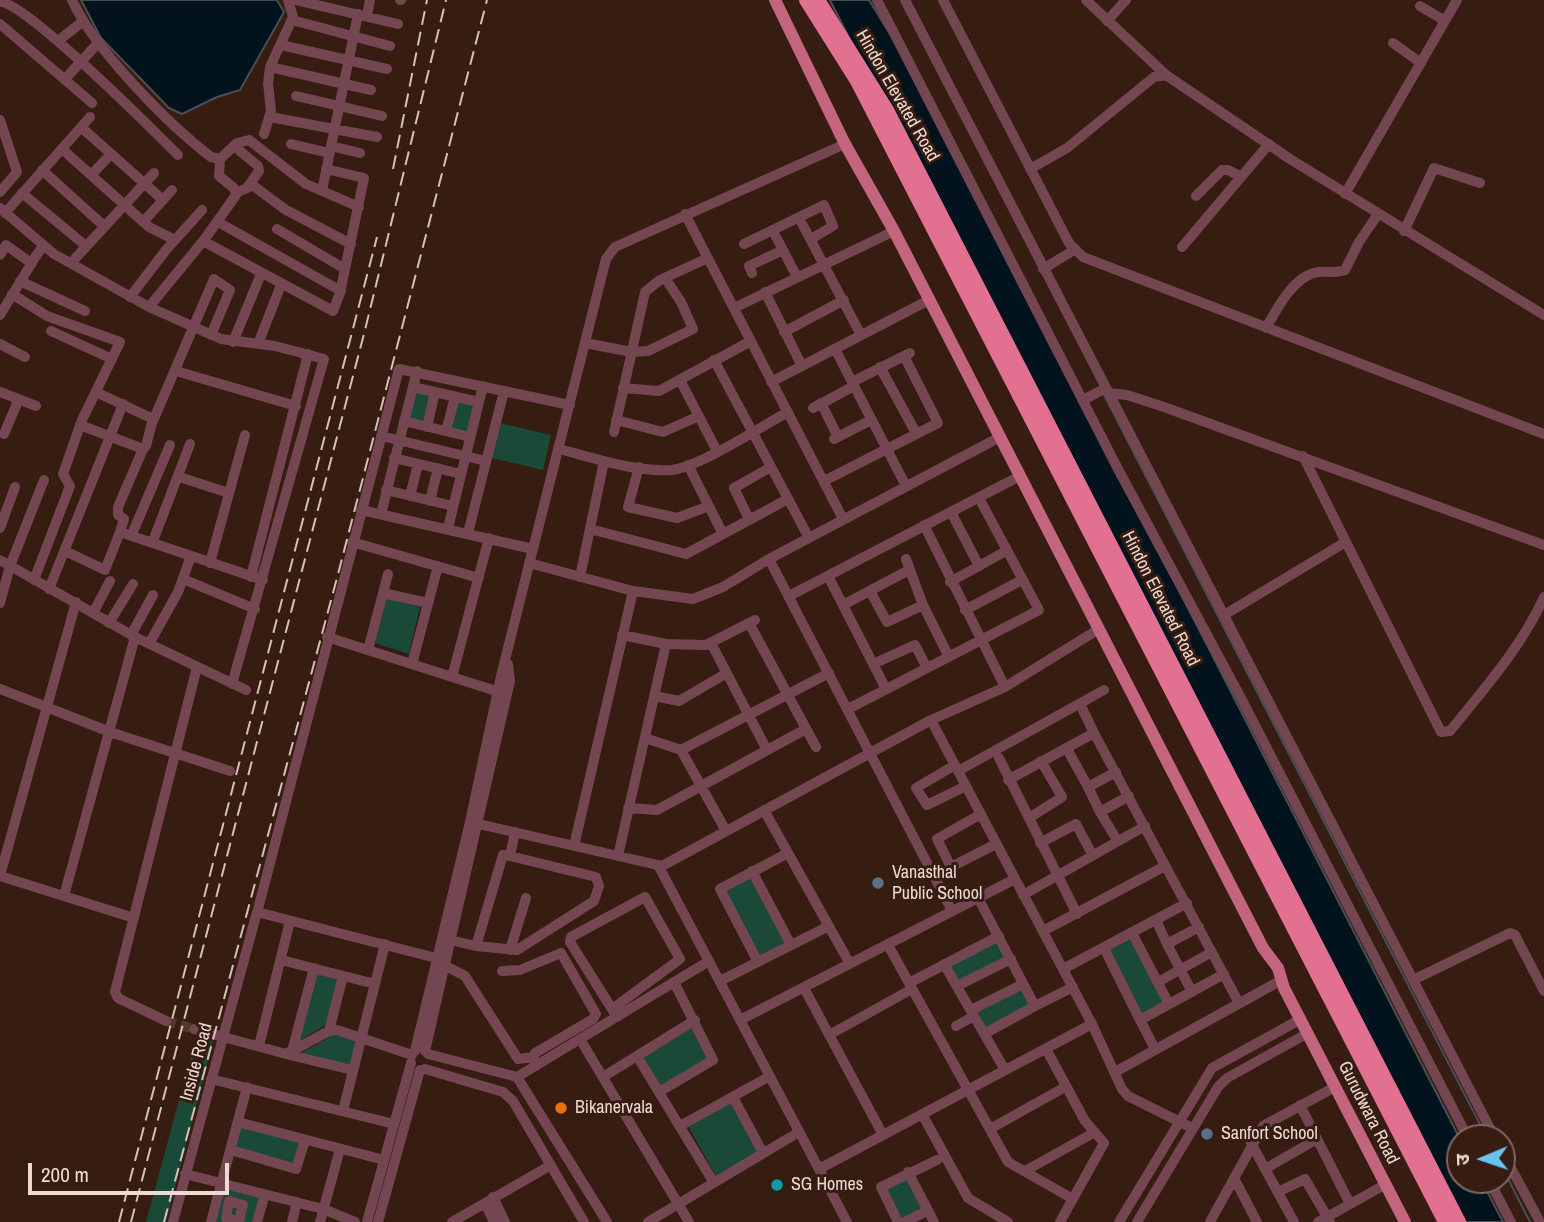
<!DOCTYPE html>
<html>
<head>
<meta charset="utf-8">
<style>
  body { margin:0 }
  #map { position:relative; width:1544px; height:1222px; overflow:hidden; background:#361c11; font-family:"Archivo Narrow","Noto Sans Devanagari",sans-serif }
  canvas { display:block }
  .north { position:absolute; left:1446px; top:1124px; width:70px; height:70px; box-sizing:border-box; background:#361c11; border:2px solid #7f685f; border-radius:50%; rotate:268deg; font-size:19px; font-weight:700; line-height:28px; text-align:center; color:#eddad3 }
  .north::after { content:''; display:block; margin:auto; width:24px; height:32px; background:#66c4ef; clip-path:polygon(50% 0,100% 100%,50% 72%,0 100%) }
  .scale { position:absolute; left:28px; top:1163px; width:201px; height:32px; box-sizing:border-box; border:4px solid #eddad3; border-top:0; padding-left:9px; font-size:21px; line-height:24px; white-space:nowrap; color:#eddad3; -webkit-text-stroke:5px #361c11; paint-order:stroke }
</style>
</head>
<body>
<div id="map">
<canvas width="1544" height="1222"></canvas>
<div class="north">उ</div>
<div class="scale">200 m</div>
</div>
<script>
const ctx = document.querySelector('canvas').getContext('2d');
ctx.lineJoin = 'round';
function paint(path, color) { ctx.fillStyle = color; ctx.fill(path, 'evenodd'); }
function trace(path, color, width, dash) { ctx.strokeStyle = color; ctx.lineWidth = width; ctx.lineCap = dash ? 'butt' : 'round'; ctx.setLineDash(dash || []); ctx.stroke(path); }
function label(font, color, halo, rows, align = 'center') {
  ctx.font = font + ' "Archivo Narrow",sans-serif'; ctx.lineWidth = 6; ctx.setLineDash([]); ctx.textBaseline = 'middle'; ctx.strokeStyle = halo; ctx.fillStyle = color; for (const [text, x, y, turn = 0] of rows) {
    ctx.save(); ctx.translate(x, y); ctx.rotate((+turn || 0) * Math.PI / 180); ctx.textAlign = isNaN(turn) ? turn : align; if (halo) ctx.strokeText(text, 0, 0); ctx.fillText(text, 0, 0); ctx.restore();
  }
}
paint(new Path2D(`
  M414,390L433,395L426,423L407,418Z
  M456,400L475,405L468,434L449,429Z
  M500,423L551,435L543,470L492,458Z
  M387,598L420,607L409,654L375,643Z
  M751,876L786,944L760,957L725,890Z
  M1131,937L1164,1003L1143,1014L1109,949Z
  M998,939L1007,957L958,983L949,965Z
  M315,973L339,979L326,1025L297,1042Z
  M1022,987L1031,1005L986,1028L977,1011Z
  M691,1027L710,1059L661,1088L642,1055Z
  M335,1034L357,1040L351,1066L299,1054Z
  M196,1037L213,1041L166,1222H146Z
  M731,1102L759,1151L716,1176L688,1126Z
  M237,1126L302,1143L296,1164L232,1147Z
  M906,1176L923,1208L902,1219L885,1187Z
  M223,1186L260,1196L253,1222H213Z`), '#1a4937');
const water = new Path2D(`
  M81,0H277L284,12L240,90L217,97L182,114L169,108L101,38Z
  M830,0H869L915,75L1460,1139V1180H1481L1503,1222H1461L1049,433Z`);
paint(water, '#02131e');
trace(water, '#484f54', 2);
trace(new Path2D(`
  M1103,393L1487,1138
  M1502,1167L1530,1222`), '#484f54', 2);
trace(new Path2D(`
  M166,1021L194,1029`), '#51382e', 10, [10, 5]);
trace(new Path2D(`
  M72,0C94,49 168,124 211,157L220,159L237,143L249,140L306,184L359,207
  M295,0L398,24
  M400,0H401
  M877,0L1118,469L1241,698L1468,1138
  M905,0L1495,1138
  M943,0L1069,243L1083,257L1544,434
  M1086,0L1166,75
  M0,2C23,0 155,132 178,155
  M1420,6L1445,21
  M367,16L370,0
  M292,20L390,46
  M1107,21L1126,0
  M0,24L92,103
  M58,41L82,22
  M1393,43L1421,63
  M281,45L387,69
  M270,67L371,90
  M65,79L99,42
  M296,96L382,116
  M270,117L377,137
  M0,120L17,172L0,192
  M82,128L163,200
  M264,134L271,111L268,83L270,67L293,17L288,0
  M291,144L329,153
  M234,146L258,166L259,171L247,188L236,193
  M331,146L360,153
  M62,149L149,227L175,240
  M1030,169L1067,148L1154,77L1166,75L1290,159L1544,315
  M42,170L104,226
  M91,175L111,154
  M251,184L286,210L351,244
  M322,191L358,14
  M22,193L86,246
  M1345,194L1457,0
  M1196,196L1222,170H1228L1241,177
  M0,208L54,254L149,307L221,339L275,346L324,359L232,684
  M5,213L90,117
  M685,214L843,519
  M799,218L861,335
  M143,222L172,190
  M218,222L341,291
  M277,229L345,269
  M773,231L797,277
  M1404,231L1434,168L1480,183
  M203,241L333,311L340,293L364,178L326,169
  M744,244L824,205L833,226L811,239
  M1182,247L1269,144
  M0,255L6,245L31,263L43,246
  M71,263L154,173
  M1043,269L1074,250
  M752,273L749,266L783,250
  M20,281L85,311
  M765,292L802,366
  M12,294L47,316L120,342L82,420L63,474L70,486L34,580
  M130,297L166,250L202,210
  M149,307L204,240L236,195L234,188L219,176L220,159
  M734,308L894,231
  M0,315L33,261
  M1266,328C1277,309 1293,276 1318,272C1327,271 1335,274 1345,270L1359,242L1378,214
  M51,331L112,359
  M784,332L844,300
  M233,342L261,274
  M585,343L632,352L648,351L693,329L681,302L665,278
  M0,344L25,357
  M258,344L281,285
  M835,349L906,486
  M714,360L809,538
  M880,367L916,433
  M176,371L296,406
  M680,380L717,451
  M771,382L929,300
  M852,382L910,353
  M413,387L479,402
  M623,388L659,391L751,341
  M0,392L36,406
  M1109,393L1127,395L1164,407L1544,545
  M1083,400L1106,388
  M821,403L838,437
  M813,408L854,386
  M616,420L663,432L699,416
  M153,421L214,279L230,290L211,335
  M404,421L470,437
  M80,425L143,449L146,446L153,419L96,392
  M427,427L435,392
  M446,431L455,397
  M614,432L645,292L660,280L708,258
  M4,434L18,401
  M381,436L486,461
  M834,439L871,420
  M143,449L118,507V515L124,519L120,532L263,580
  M559,449C594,458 634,472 671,470C700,467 760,427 788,412
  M1303,456L1441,732L1450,731C1484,689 1522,646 1544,597
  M394,458L461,474
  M688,465L723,534
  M639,467L628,507L677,518L709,506
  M179,477L229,493
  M824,481L938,423L904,356
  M386,490L453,506
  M410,496L418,464
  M430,501L438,468
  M361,510L533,549
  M951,512L979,566
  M381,514L417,371
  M749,519L734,488L771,467
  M924,525L1005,687
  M0,528L15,487
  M448,528L483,386
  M590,529L686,554L788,499
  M468,533L504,391
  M132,534L170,445
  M153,541L190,444
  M352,542L479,578
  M65,551L105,570L120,532
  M769,559L952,911
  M906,559L923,605L949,657
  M0,560L135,637L246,690
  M210,563L245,435
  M529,563L633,591L693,599L723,587L769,559L1000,437
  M828,576L886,689
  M251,577L308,354
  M580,577L604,461
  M183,579L255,609
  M950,582L1006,551
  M49,589L123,404
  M870,591L887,622L923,605
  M383,593L428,603
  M789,596L1020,476
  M0,603L10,566L44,480
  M843,605L909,570
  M965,610L1022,580
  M93,613L110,581
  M1224,615L1344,543
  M109,623L133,584
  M749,623L816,747
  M131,635L153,595
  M622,635L666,644L706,645L755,620
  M327,637L499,692
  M711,643L767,750
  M149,644L178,592L191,556
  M368,650L388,574
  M412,664L438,566
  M873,664L915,645L927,668
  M452,677L489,538
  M0,689L110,732L230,771
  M654,696L679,701L727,673
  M1080,704L1094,733
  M848,709L1039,610L979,498
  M931,720L1092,1024L1122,1089L1128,1096L1192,1128
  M645,738L681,750L829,673
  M1067,749L1088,787L1116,772
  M681,750L726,831
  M999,758L1077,914
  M955,765L916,788L927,805L966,786
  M958,771L1104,690
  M1008,780L1094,733L1239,1003
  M1088,787L1100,812
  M628,808L657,810L806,729
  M764,810L850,964
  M981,814L937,839L951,867L996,844
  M1029,818L1062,797L1041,761
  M470,822L662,866L931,720L1005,687L1099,629
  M1117,840L1100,812L1129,796
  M1040,843L1076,824L1092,854
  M574,846L633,591
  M618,856L666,644
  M658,865L847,1222
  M752,871L791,945
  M0,876L76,602
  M0,876L134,918
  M1023,895L1145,826
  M64,896L135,637
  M978,898L1035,1006L984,1034
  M258,909L399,369L570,405
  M1156,920L1167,944L1199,927
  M1043,931L1165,866
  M1132,933L1169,1004
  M450,940L476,946L503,855L510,856L515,832
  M1167,944L1192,992
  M888,945L1008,1162L1073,1199
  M476,946L517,950L594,901L599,886L596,877L510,856
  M1104,948L1140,1020L1224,974
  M510,950L526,898
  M281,960L375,984
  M758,962L720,889L788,853
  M944,964L1005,1070
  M444,965L465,976L518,1059L533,1057
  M1063,969L1187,903
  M502,971L520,970L561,953L596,1014L593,1019L535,1053L533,1059L536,1066
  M1413,980L1510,933L1515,935L1544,991
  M720,981L829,926
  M1158,982L1212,952
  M909,983L999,936
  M957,986L1011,959
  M804,988L883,1135
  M1035,1006L1073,987
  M612,1009L680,959L645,897L571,937L570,942L617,1017
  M971,1010L1023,984
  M740,1020L1015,879
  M1140,1020L1155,1049
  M166,1021L118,998L115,992L197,667
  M956,1026L974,1016
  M194,1029L286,1054L329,1031L337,1030L412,1055
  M329,1031L343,976
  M829,1035L912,989
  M580,1039L689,1222
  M259,1046L290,921
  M1046,1049L1085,1121L1104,1143L1060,1222
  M292,1051L314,968
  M415,1051L470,822L501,676L606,259L615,247L845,144
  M425,1051L510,681L508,664
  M286,1054L352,1070
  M428,1054L517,1077L607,1222
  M637,1056L714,1183
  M425,1069L503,1092L513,1101L584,1222
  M1115,1072L1278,982
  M517,1077L709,961
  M603,1077L695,1020
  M211,1079L394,1124
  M659,1092L713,1060L674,982
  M733,1097L763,1153
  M1300,1105L1350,1204
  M343,1111L385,944
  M922,1114L968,1198L1008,1222
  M238,1122L384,1160
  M680,1126L770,1076
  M990,1129L1065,1087
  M1251,1143L1294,1222
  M231,1150L296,1169L305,1140
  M1502,1151L1540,1222
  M819,1169L1092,1024
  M1265,1169L1317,1139
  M1025,1171L1095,1132
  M908,1172L934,1222
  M185,1174L323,1209L355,1222
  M1234,1178L1257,1222
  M1489,1180L1511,1222
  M1278,1192L1305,1179L1330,1222
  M493,1197L505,1222
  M229,1201L243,1205L239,1221L226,1218Z
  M485,1203L494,1222
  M173,1222L257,912L436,958
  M211,1222L247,1087
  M257,1222L265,1194
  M292,1222L297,1202
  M320,1222L340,1149
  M367,1222L411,1063
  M378,1222L420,1070
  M452,1222L551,1165
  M648,1222L799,1132
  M898,1222L881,1187L937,1160
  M905,1222L927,1211
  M1119,1222L1212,1068L1301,1019
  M1137,1222L1218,1087L1227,1078L1308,1033
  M1210,1222L1263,1126L1335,1087
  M1318,1222L1386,1184`), '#744651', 10);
trace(new Path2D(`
  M775,0L845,144L894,231L1263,948L1278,968L1284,988L1405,1222`), '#c3657e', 12);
trace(new Path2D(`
  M806,0L857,81L1445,1222
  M818,0L887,110L1459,1222`), '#e27090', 14);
trace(new Path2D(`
  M393,169L427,0
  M119,1222L377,237
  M131,1222L364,334L446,0
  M164,1222L337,578L487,0`), '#d5c1b9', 2, [14, 7]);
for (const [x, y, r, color] of [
  [878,883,7,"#5c6f8a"],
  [561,1108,7,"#e8710a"],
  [1207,1134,7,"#5c6f8a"],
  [777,1185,7,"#0f9aa8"]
]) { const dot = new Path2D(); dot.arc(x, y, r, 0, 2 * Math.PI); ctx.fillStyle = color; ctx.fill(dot); trace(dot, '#361c11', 2.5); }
label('18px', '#eddad3', '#361c11', [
  ["Hindon Elevated Road",897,96,60],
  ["Hindon Elevated Road",1160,599,63],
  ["Inside Road",197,1062,-75],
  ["Gurudwara Road",1368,1113,63]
]);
label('18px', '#eddad3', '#361c11', [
  ["Vanasthal",892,873],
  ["Public School",892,894],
  ["Bikanervala",575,1108],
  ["Sanfort School",1221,1134],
  ["SG Homes",791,1185]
], 'left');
</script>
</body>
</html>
